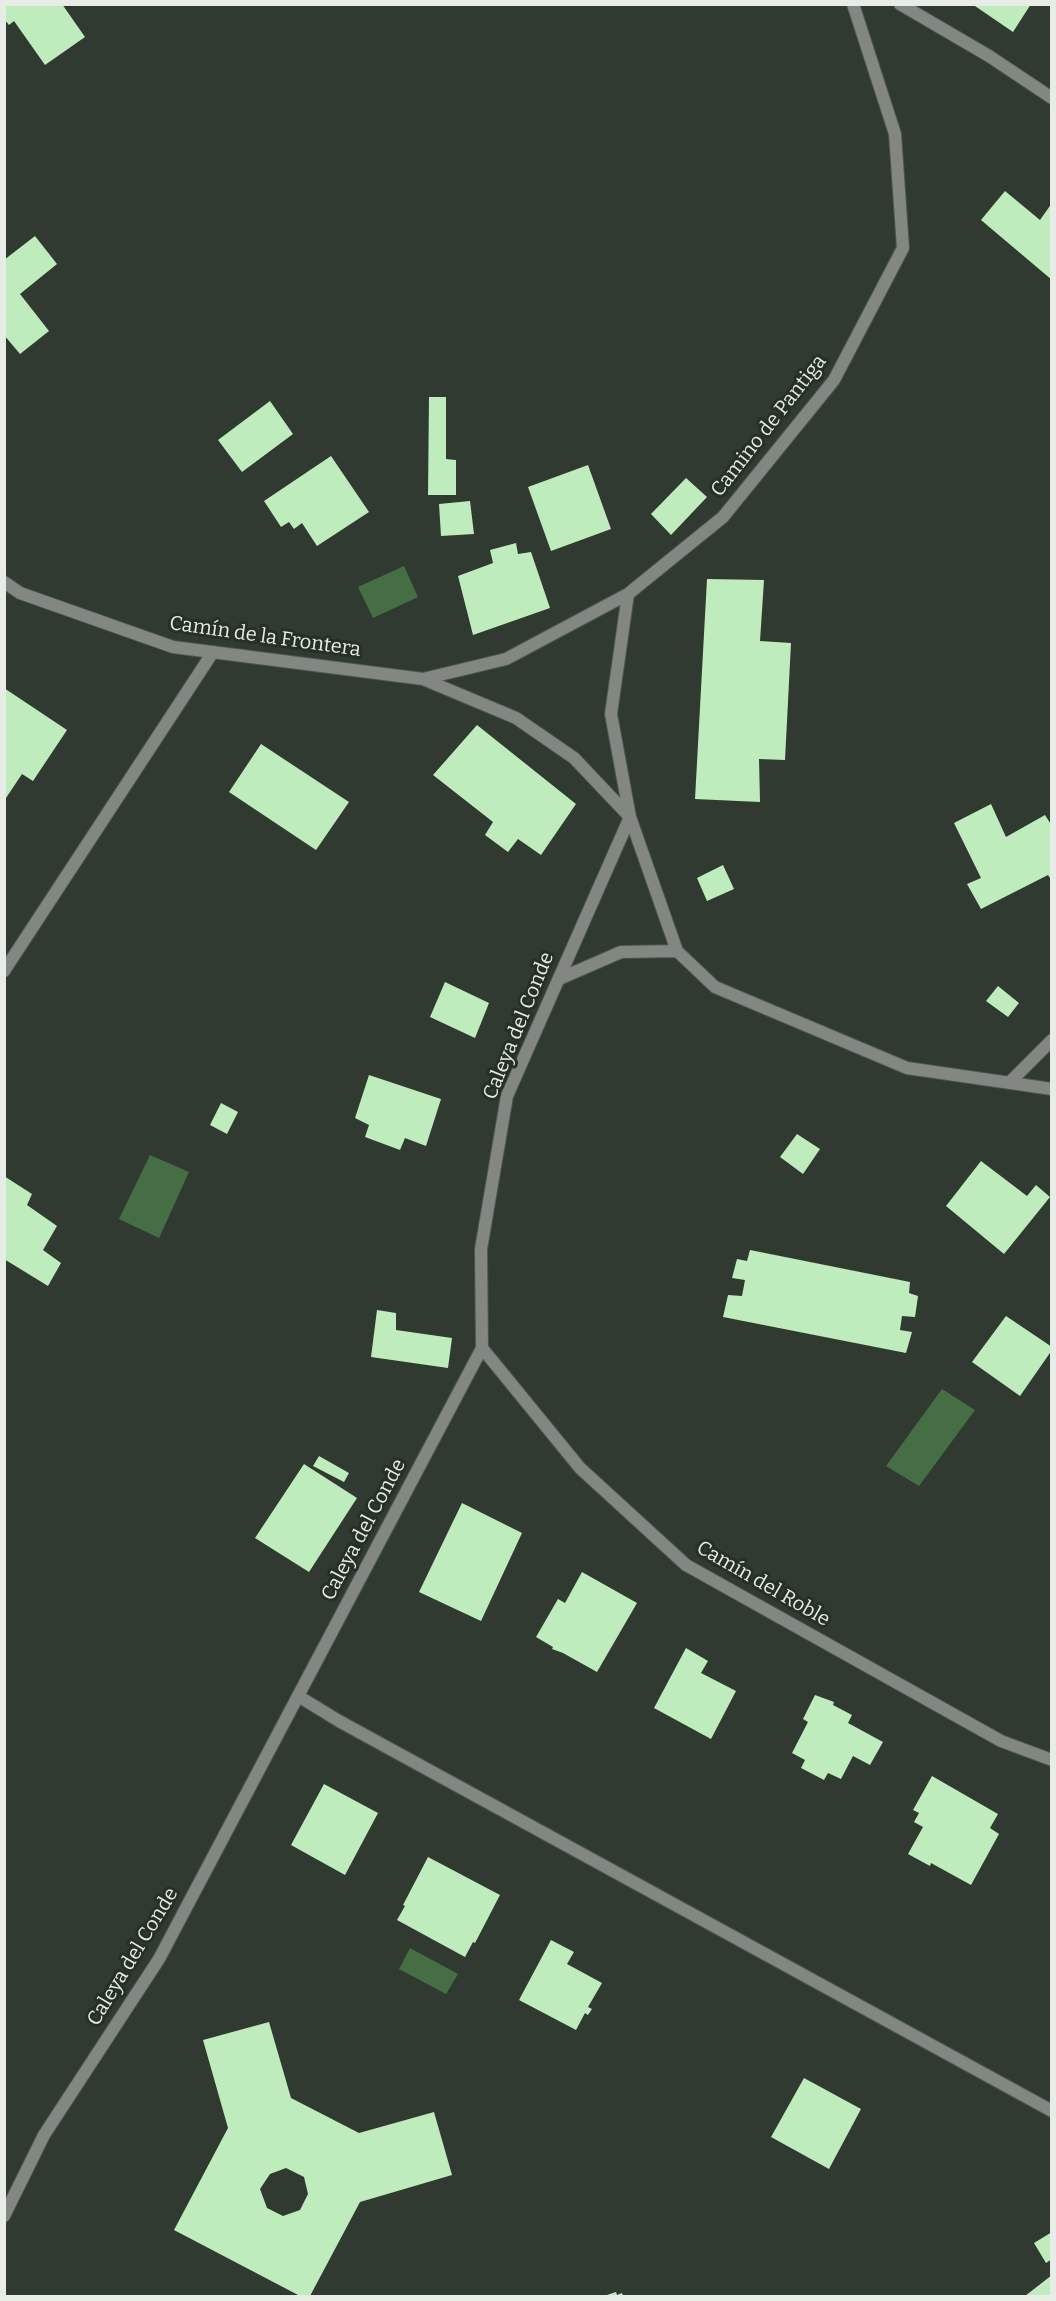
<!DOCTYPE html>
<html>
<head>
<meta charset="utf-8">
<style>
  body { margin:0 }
  #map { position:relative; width:1056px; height:2301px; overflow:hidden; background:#303a30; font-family:Bitter,serif }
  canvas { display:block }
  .frame { position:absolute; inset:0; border:6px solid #e7ede6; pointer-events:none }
</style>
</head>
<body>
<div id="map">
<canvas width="1056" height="2301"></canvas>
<div class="frame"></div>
</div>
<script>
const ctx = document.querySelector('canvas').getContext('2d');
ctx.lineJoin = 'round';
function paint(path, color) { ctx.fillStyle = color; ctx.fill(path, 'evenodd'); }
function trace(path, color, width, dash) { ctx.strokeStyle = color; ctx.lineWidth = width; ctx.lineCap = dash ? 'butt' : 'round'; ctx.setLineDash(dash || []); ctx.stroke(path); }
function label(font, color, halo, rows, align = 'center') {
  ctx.font = font + ' Bitter,serif'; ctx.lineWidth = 6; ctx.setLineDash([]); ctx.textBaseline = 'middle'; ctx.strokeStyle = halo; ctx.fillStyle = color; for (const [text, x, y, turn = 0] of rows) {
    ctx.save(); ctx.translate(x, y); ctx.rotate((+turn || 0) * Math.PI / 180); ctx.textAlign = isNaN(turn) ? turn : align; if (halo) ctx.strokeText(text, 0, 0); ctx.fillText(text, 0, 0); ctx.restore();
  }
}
paint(new Path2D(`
  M404,566L418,597L373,618L358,587Z
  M150,1155L189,1172L159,1238L119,1219Z
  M942,1389L975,1410L919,1486L886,1466Z
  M410,1948L458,1974L446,1994L399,1969Z`), '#466e44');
paint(new Path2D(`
  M4,4H62L85,37L45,65L14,21L9,25L4,19Z
  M972,4H1031L1013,32Z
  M1005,191L1040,220L1052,203V280L981,220Z
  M35,236L57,264L20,294L49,331L20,354L4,335V282L6,281L4,260Z
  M429,397H446V459L456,460V495H428Z
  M270,401L293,434L242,472L218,440Z
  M331,456L369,512L317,546L302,523L294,529L289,522L281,527L264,501Z
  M588,465L611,529L551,551L528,487Z
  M686,478L707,497L671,535L651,514Z
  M470,501L474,534L441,536L439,504Z
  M516,543L518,554L531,552L550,608L473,635L458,576L493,563L490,550Z
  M707,579L764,580L760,641L791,643L785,760L759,759L760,802L695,799Z
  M4,688L67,730L33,781L22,774L6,798Z
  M477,725L576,804L541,855L518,839L508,852L485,835L493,822L433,775Z
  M261,744L349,802L316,850L229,792Z
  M991,804L1006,837L1045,815L1052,826V881L1048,875L981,909L967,884L981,878L954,823Z
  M723,865L734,889L707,901L697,878Z
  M445,982L489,1003L475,1038L430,1017Z
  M998,986L1019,1003L1008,1017L986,1001Z
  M369,1075L441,1099L426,1146L405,1138L400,1150L365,1137L369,1125L355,1118Z
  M221,1103L238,1112L227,1134L210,1125Z
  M797,1134L820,1149L803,1174L780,1157Z
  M981,1161L1027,1196L1036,1185L1050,1197L1004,1254L946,1206Z
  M4,1176L32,1194L27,1205L57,1226L43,1250L61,1263L48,1286L4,1259Z
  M750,1250L910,1282L909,1293L918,1296L915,1317L902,1316L900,1330L912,1332L906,1353L723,1317L728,1295L742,1296L745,1280L732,1278L737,1259L747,1261Z
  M377,1310L396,1313V1330L452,1338L448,1368L371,1357Z
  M1006,1316L1052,1347V1350L1020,1396L972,1362Z
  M319,1456L349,1473L344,1482L313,1466Z
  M304,1464L357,1498L309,1572L255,1538Z
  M462,1503L522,1533L481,1621L419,1592Z
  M582,1572L637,1603L597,1672L563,1653L552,1649L553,1647L536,1637L558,1599L565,1603Z
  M686,1648L708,1661L701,1673L736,1691L711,1739L654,1708Z
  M815,1695L834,1702L833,1705L852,1715L848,1723L883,1742L870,1765L853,1756L841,1779L828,1773L824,1780L801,1768L805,1760L792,1753L808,1722L803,1719Z
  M932,1776L998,1814L990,1828L999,1834L971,1885L931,1863L930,1866L908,1854L923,1827L914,1822L919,1813L913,1810Z
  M324,1784L378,1813L345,1875L291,1845Z
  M428,1857L500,1895L475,1943L473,1942L465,1957L397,1920L405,1906L403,1905Z
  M551,1940L574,1952L567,1964L602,1983L588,2007L592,2009L588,2015L585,2013L576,2030L519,2000Z
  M269,2022L291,2098L359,2133L434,2112L452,2175L360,2202L310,2296H300L174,2230L228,2128L203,2040ZM286,2168L304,2177L308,2194L300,2210L283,2216L267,2208L260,2189L270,2174Z
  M804,2078L861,2109L829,2169L771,2137Z
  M1052,2232V2259L1046,2263L1034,2243Z
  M1052,2275V2296H1025Z
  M616,2292L617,2295L622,2293L623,2296H604Z`), '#bfecbc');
const service = new Path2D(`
  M4,971L213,652
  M298,1696L339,1721L1052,2111`);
const minor = new Path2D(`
  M900,4L989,56L1052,98
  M4,582L20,593L173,647L423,679L516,718L574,758L629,816
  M628,594L611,714L630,817L677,951L715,987L907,1068L1052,1089
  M423,679L506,659L628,594L723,517L834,380L903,248L895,134L853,4
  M559,979L621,952L677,951
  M1010,1082L1052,1040
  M482,1348L580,1468L686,1565L1001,1741L1052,1760
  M4,2216L44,2135L159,1959L482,1348L481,1249L507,1096L630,817`);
trace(service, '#4d574d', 14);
trace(minor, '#4d574d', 14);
trace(service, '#828782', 12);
trace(minor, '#828782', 12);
label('20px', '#e7ede6', '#263026', [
  ["Camino de Pantiga",769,426,-52],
  ["Camín de la Frontera",265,637,8],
  ["Caleya del Conde",519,1026,-68],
  ["Caleya del Conde",364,1530,-62],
  ["Camín del Roble",763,1584,30],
  ["Caleya del Conde",133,1957,-59]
]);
</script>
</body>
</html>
